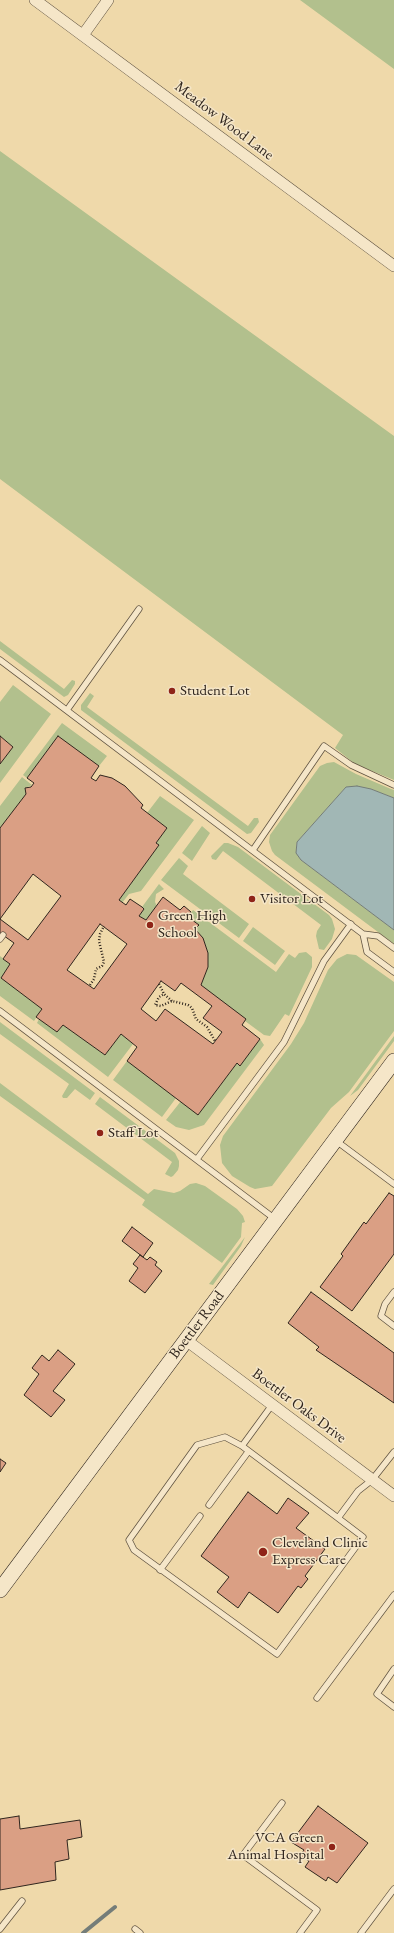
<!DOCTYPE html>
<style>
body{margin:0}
canvas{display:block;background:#efd9aa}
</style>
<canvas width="394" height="1933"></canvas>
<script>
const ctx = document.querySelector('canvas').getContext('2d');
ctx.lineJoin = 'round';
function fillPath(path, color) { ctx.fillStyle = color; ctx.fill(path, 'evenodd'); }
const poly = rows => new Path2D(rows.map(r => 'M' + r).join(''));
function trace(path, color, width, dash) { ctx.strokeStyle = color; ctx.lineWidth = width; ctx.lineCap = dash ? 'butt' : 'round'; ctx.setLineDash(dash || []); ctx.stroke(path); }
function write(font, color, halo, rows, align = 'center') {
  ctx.font = font + ' "EB Garamond",serif'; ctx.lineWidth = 3; ctx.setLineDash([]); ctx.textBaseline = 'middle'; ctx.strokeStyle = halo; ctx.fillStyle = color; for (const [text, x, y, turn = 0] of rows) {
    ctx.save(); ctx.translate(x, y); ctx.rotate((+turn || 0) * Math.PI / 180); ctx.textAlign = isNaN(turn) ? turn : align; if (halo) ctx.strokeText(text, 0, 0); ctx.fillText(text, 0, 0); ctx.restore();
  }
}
fillPath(poly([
 [300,0,394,0,394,69],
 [0,151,394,436,394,780,355,764,335,748,343,735,0,479],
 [0,641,64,689,72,680,75,681,75,684,68,695,64,697,0,649],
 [13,685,51,714,0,783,0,764,13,747,0,736,0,702],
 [90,693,94,696,87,707,248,826,254,818,258,818,259,822,251,833,247,834,81,710,81,705],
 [62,723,107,756,99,766,58,737,27,778,23,775],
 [334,762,356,774,391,789,394,790,394,798,371,789,346,787,297,842,296,849,301,860,394,930,394,944,275,855,272,851,269,842,270,835,320,766,327,763],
 [22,777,32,785,25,788,26,794,0,828,0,806],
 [160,796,194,820,141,891,129,894,122,903,119,900,159,845,156,843,167,828,147,813],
 [202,826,210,833,192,861,182,853],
 [224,843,228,843,238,847,329,915,332,919,335,929,332,939,324,950,319,949,316,936,317,931,321,925,223,851,216,860,212,859,211,856],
 [179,858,188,866,183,874,249,924,239,938,161,880],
 [159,884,164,889,156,894,155,902,157,906,146,920,139,916,144,909,142,907],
 [193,910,276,972,289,954,295,958,299,953,306,952,312,957,312,967,289,1016,285,1014,270,1036,264,1035,245,1021,201,985,208,967,208,953,203,938,195,929,198,924,188,917],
 [253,927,285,951,275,965,243,941],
 [347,954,356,955,394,982,394,1031,349,1092,331,1108,272,1186,255,1189,250,1187,232,1176,222,1163,220,1145,223,1136,291,1044,304,1023,328,970,337,959],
 [0,956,10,964,1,978,42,1009,34,1021,0,996],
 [39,1019,57,1032,63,1025,105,1055,121,1034,133,1044,108,1077,37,1023],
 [0,1022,95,1093,90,1100,75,1089,67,1098,63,1098,62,1096,69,1084,0,1034],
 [394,1036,394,1041,358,1090,350,1096],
 [260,1039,264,1045,204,1125,189,1130,176,1127,166,1120,181,1101,199,1114,237,1063,240,1065],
 [127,1061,176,1098,162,1117,113,1080],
 [0,1083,148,1194,154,1189,174,1193,180,1191,190,1184,196,1183,205,1186,237,1209,243,1216,245,1222,242,1223,241,1237,222,1263,142,1205,145,1200,0,1096],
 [100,1097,175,1153,179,1161,179,1166,178,1170,173,1176,171,1177,165,1174,172,1162,95,1104],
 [245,1237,241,1246,213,1285,209,1284]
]), '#b2c08d');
const water = poly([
 [357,786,371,789,394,798,394,930,301,860,296,853,297,842,346,787,357,786]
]);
fillPath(water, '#a1b7b5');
trace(water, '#747d79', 1);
trace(poly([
 [83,1933,115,1907]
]), '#747d79', 4);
const building = poly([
 [0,736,13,747,0,764,0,736],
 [58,736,99,766,91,778,96,781,100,775,112,778,125,786,143,805,141,808,167,828,156,843,159,845,119,900,126,905,130,899,142,907,144,909,139,916,146,920,163,897,180,910,184,906,191,912,188,917,199,925,195,929,203,938,208,953,208,967,201,985,246,1019,242,1025,260,1039,240,1066,237,1063,198,1115,127,1061,137,1047,121,1034,105,1055,63,1025,57,1032,36,1017,42,1009,1,978,10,964,3,959,14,943,0,933,0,919,28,940,61,896,33,874,0,919,0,828,26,794,25,788,31,787,34,783,27,778,58,736],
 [100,924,127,944,94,989,67,970,100,924],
 [161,981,175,991,181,983,212,1006,203,1018,222,1032,213,1044,165,1009,156,1021,141,1009,161,981],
 [389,1193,394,1196,394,1254,352,1311,320,1287,343,1256,341,1254,364,1222,366,1224,389,1193],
 [132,1227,153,1243,143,1257,122,1241,132,1227],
 [140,1255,147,1260,150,1257,157,1262,155,1265,162,1271,145,1293,129,1281,138,1268,133,1264,140,1255],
 [311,1292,394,1353,394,1403,316,1350,319,1347,288,1323,311,1292],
 [58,1350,75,1364,53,1391,65,1400,51,1417,24,1395,39,1374,32,1368,42,1355,49,1361,58,1350],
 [0,1459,6,1463,0,1472,0,1459],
 [248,1492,277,1514,288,1498,309,1513,296,1528,325,1549,305,1576,308,1579,301,1588,298,1586,278,1613,249,1592,238,1608,217,1592,229,1577,201,1556,248,1492],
 [318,1806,368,1843,337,1883,328,1877,326,1881,305,1867,309,1861,300,1856,304,1850,291,1842,318,1806],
 [19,1816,20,1829,80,1820,82,1837,67,1840,69,1859,55,1862,56,1880,0,1890,0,1819,19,1816]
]);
fillPath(building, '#da9f84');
trace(building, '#30261e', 1);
const lane = poly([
 [0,660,363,934,378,936,394,948],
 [67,710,139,609],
 [253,850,324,746,351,765,394,785],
 [363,934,367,952,394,972],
 [0,939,3,935],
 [0,1011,275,1219],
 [335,1140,394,1184],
 [197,1159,284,1042,324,961,351,924],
 [394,1292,385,1304,381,1316,394,1326],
 [272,1405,242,1446,225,1437,197,1445,129,1540,134,1550,277,1654,363,1537,338,1518,358,1491,372,1480,394,1452],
 [242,1446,338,1518],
 [209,1505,248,1452],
 [160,1570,200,1516],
 [394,1669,377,1694,394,1707],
 [317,1698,394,1595],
 [282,1803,243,1855,317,1910,300,1933],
 [0,1929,22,1901],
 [135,1929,140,1933],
 [361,1933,394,1889]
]);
const street = poly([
 [35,0,394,266],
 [83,35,108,0],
 [186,1340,394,1496]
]);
const secondary = poly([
 [0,1590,394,1061]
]);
trace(lane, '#605341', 7);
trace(street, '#605341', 12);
trace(secondary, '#30261e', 16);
trace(poly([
 [159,984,164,994],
 [90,985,94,979,96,969,102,966,104,962,99,941,100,934,104,926],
 [172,1001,164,994,159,997,155,1005,161,1006,172,1001,188,1005,192,1008,196,1019,207,1027,215,1041]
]), '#30261e', 2.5, [1, 2]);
trace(lane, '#f5e6c8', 5.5);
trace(street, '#f5e6c8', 11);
trace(secondary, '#f5e6c8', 15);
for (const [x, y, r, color] of [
 [172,691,4,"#8f2418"],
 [252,899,4,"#8f2418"],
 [150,925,4,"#8f2418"],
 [100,1133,4,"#8f2418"],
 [263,1552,5,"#8f2418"],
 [332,1847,4,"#8f2418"]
]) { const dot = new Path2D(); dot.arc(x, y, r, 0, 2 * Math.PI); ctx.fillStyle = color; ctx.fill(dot); trace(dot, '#f5e6c8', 1.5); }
write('15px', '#30261e', '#f5e6c8', [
 ["Meadow Wood Lane",224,121,37],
 ["Boettler Road",197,1325,-53],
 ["Boettler Oaks Drive",299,1406,37]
]);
write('15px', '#30261e', '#f5e6c8', [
 ["Student Lot",180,691],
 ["Visitor Lot",260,899],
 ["Green High",158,916],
 ["School",158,933],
 ["Staff Lot",108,1133],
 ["Cleveland Clinic",272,1543],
 ["Express Care",272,1560],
 ["VCA Green",324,1838,"right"],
 ["Animal Hospital",324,1855,"right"]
], 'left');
</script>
